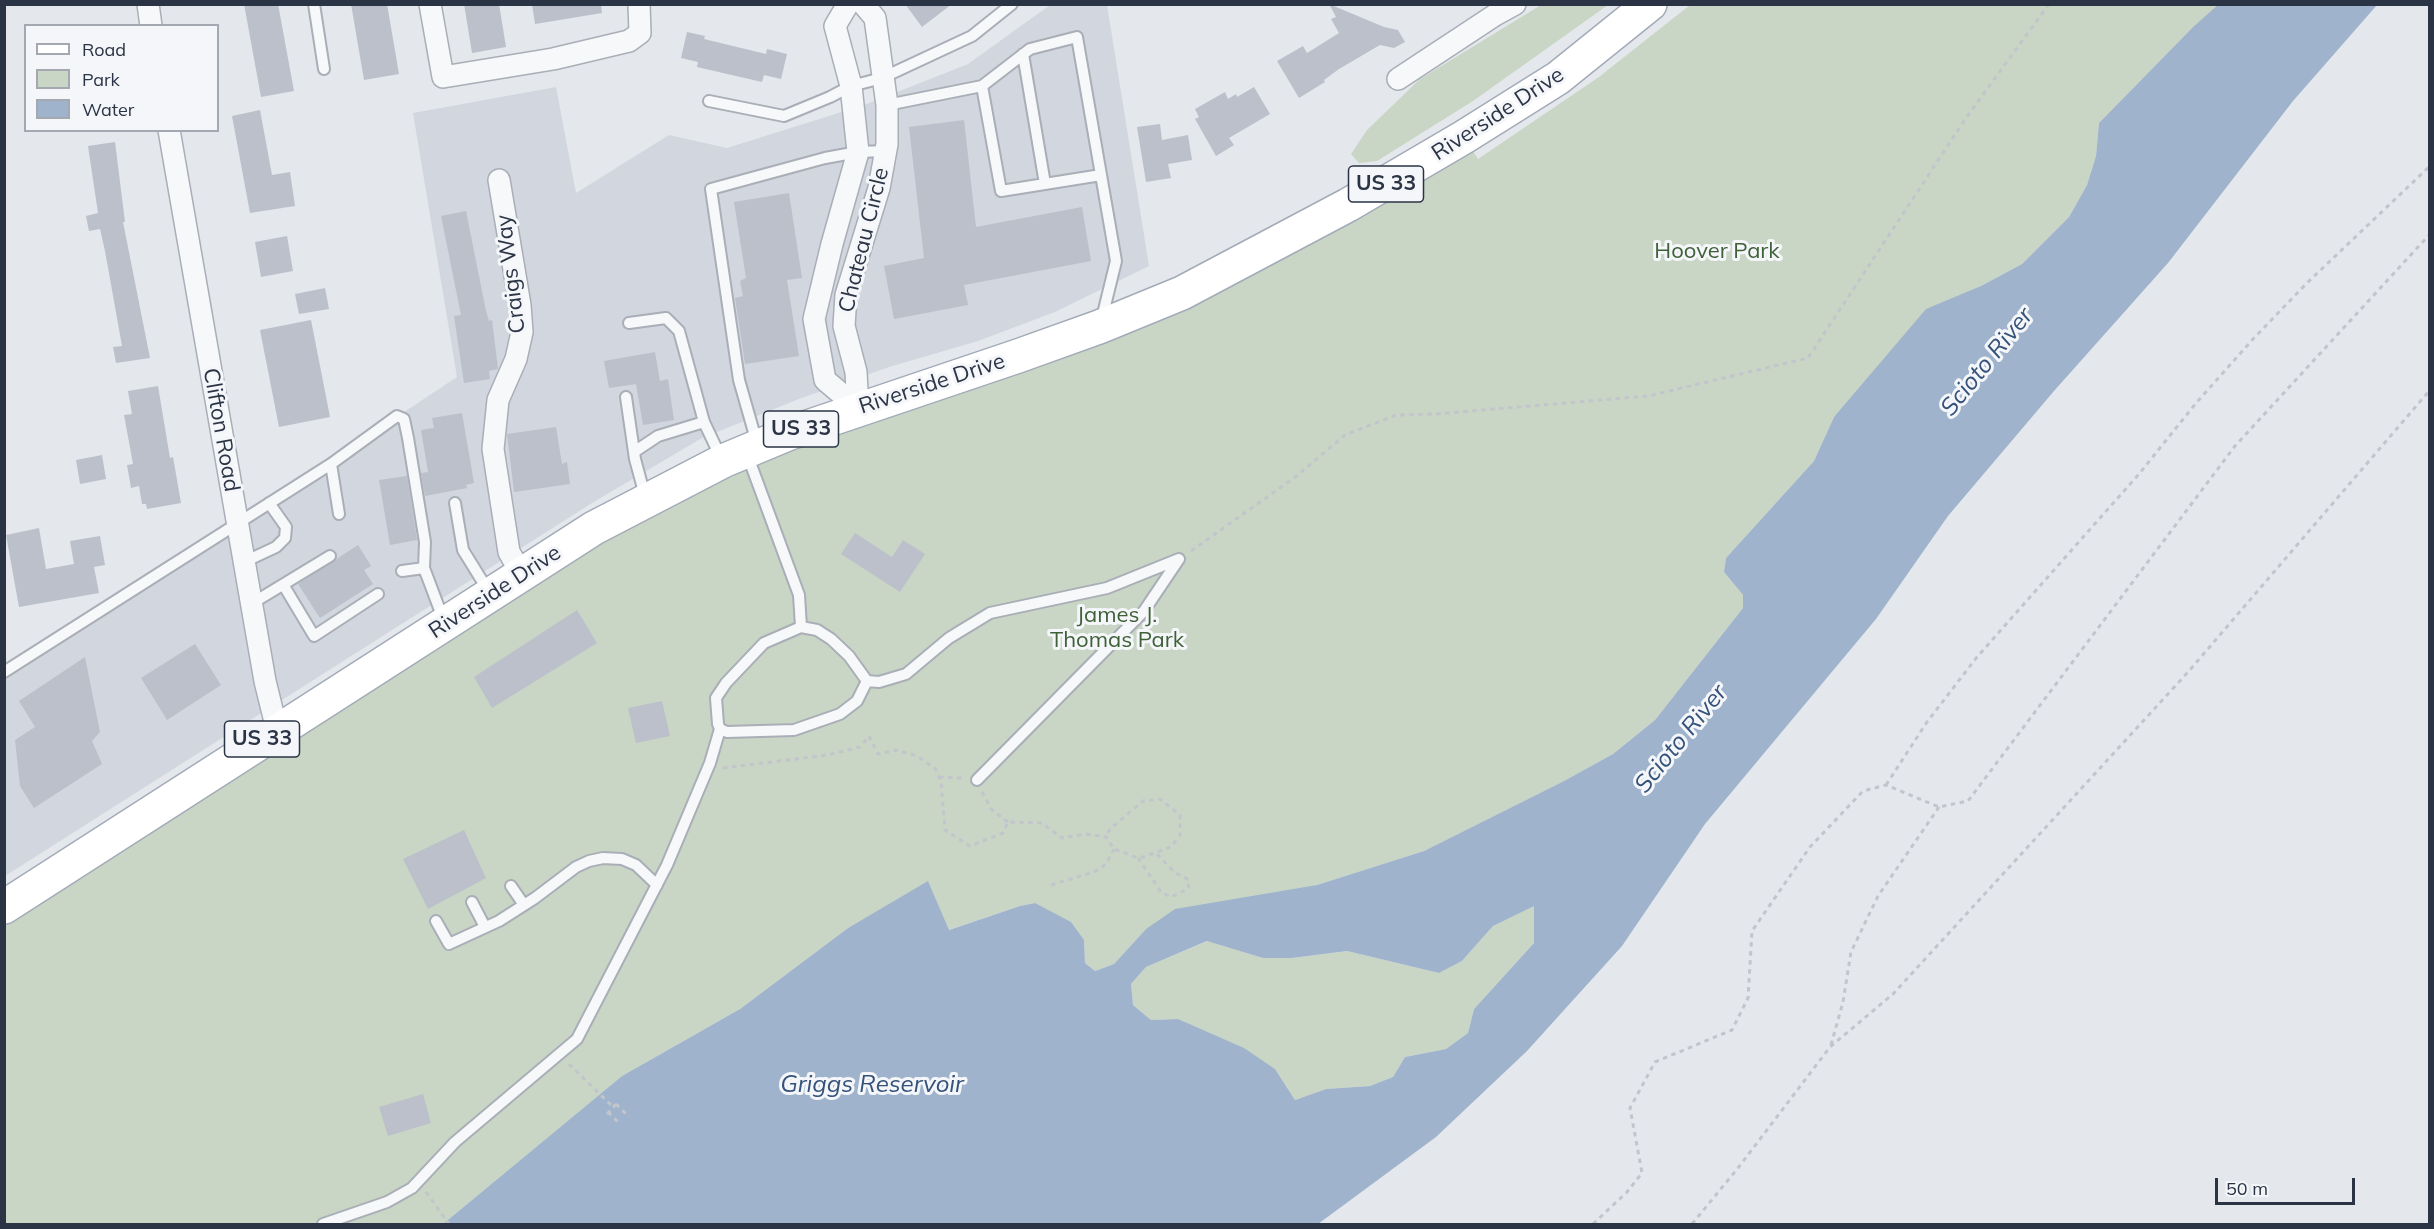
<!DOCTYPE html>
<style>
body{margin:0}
#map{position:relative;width:2434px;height:1229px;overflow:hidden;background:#e4e7ec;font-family:Mulish,sans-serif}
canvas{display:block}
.frame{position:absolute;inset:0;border:6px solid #2b3445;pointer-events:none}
.legend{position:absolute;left:24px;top:24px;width:195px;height:108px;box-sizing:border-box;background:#f4f6f9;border:2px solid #a4a8b1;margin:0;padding:8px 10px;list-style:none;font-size:18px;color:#2b3445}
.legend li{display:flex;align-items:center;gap:12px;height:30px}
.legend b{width:30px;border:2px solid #a4a8b1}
.scale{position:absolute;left:2215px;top:1178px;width:140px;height:27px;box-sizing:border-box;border:3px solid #2b3445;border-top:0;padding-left:8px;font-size:18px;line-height:21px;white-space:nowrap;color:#2b3445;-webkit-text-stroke:4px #f4f6f9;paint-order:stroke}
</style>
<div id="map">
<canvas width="2434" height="1229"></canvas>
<div class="frame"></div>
<ul class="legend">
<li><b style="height:8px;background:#fff"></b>Road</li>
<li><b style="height:16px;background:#c9d6c5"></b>Park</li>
<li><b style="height:16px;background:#9fb4cc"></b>Water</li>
</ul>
<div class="scale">50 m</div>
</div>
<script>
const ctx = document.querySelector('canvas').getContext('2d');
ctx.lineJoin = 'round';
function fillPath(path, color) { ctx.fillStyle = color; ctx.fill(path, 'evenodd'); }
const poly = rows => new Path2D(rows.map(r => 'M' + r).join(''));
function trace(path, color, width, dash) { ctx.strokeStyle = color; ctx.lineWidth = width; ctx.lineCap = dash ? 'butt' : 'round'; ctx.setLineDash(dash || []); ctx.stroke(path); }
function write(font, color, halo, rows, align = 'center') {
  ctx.font = font + ' Mulish,sans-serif'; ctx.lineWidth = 6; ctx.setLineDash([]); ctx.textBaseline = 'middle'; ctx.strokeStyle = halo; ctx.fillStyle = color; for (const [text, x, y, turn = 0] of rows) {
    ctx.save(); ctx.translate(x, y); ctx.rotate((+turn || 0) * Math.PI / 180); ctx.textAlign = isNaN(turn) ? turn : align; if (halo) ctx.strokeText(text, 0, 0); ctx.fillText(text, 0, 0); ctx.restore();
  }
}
fillPath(poly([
 [1050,5,1107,5,1149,266,1055,312,978,341,889,367,799,399,702,438,592,503,5,876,5,672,237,523,457,377,413,113,556,87,576,193,669,135,727,148,867,104,968,64]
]), '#d2d6de');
fillPath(poly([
 [1541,5,1608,5,1473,101,1377,161,1359,163,1351,154,1367,130,1420,79],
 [1690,5,2219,5,2193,27,2099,123,2096,156,2087,185,2069,217,2022,264,1981,286,1834,417,1814,461,1726,558,1724,572,1743,595,1743,608,1655,720,1613,754,1564,781,1424,851,1317,885,1146,929,1114,964,1095,971,1085,963,1084,940,1035,903,1020,906,948,930,928,882,848,928,740,1009,622,1076,443,1224,5,1224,5,907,594,528,1018,356,1464,137,1478,159,1599,77],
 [1534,905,1534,943,1474,1009,1468,1033,1446,1049,1405,1057,1393,1077,1370,1086,1326,1089,1295,1100,1275,1069,1178,1019,1151,1020,1133,1005,1131,984,1146,967,1208,941,1263,958,1292,958,1347,951,1439,973,1462,961,1493,926]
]), '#c9d6c5');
fillPath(poly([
 [2219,4,2377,5,2293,101,2168,263,2054,391,1948,516,1876,619,1705,824,1622,946,1527,1051,1436,1137,1318,1224,443,1224,622,1076,740,1009,848,928,928,881,949,930,1020,906,1035,903,1071,922,1084,940,1085,963,1095,971,1114,964,1146,929,1175,909,1317,885,1424,851,1564,781,1613,754,1655,720,1743,608,1743,595,1724,572,1726,558,1814,461,1834,417,1926,309,1981,286,2022,264,2069,217,2087,185,2096,156,2099,123,2193,27],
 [1534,906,1534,943,1474,1009,1468,1033,1446,1049,1405,1057,1393,1077,1370,1086,1326,1089,1295,1100,1275,1069,1244,1048,1178,1019,1151,1020,1133,1005,1131,984,1146,967,1207,941,1263,958,1292,958,1347,951,1439,973,1462,961,1493,926]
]), '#9fb4cc');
fillPath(poly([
 [244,4,278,4,294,91,261,97],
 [351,4,387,4,399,74,364,80],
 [464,4,499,4,506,47,472,53],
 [532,4,601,4,602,13,535,24],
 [905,4,952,4,922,27],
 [1329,4,1384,27,1398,30,1405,42,1394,48,1380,45,1339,69,1324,80,1325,82,1299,98,1277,61,1303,46,1307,53,1339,33,1331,19,1336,17],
 [687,32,705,36,704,39,766,54,767,49,787,54,781,79,764,75,762,82,697,67,698,62,681,58],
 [1254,87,1270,114,1229,138,1234,145,1216,156,1195,119,1199,117,1195,109,1225,92,1228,99,1236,94,1237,97],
 [260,110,272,175,290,172,295,206,250,213,232,116],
 [964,120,976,227,1082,207,1091,261,964,285,968,305,894,319,884,266,924,258,909,127],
 [1160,124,1162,140,1188,135,1192,160,1168,164,1171,178,1146,182,1137,127],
 [115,142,125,222,123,222,150,358,116,363,113,347,122,346,105,251,100,229,89,231,86,216,98,213,88,146],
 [789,193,802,278,787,280,799,356,745,364,735,298,743,296,740,281,746,278,734,202],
 [466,211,486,311,489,321,492,320,498,369,489,371,490,379,464,383,454,316,461,315,441,216],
 [287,236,293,271,261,277,255,242],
 [325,288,329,309,299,314,295,294],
 [311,320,330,417,279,427,260,330],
 [655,352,660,381,668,379,674,420,643,425,636,384,609,388,604,361],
 [158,386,170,458,173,457,181,503,147,509,146,504,142,504,139,486,131,488,127,465,133,464,124,415,132,414,128,391],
 [462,413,474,483,466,485,467,488,425,496,421,473,428,472,421,430,434,428,432,418],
 [556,427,562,464,567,462,570,484,514,492,507,434],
 [102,455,106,479,80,484,76,460],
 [407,476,417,540,390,545,379,480],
 [39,528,46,569,74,564,70,541,100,536,105,565,94,567,99,593,19,607,6,535],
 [855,533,892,557,903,540,925,554,900,592,841,554],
 [358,545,371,566,364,570,373,584,320,618,298,584],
 [577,610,597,643,492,708,474,677],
 [195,644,221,685,167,720,141,678],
 [85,657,100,732,92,741,102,764,34,808,20,786,15,740,35,727,19,701],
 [662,701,670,736,636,743,628,708],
 [464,830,486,878,428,909,403,859],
 [423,1094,431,1123,388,1136,379,1107]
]), '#bbc0ca');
const lane = poly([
 [314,4,324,69],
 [1023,54,1045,184],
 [982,86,1001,191,1101,175],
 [709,101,784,116,830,97,851,86,882,78,972,36,1012,4],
 [887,105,982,86,1030,49,1077,37,1116,261,1102,318],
 [629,323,666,318,679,331,704,422,721,458],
 [626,397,635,459,645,496],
 [757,443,739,380,711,189,825,158,858,152,886,151],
 [634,452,658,436,704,422],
 [747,454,799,595,801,627],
 [331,464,339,514],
 [455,503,463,550,489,592],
 [244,562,276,547,285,538,286,527,269,503],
 [402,571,424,568],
 [284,586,314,636,378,594],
 [251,604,330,556],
 [4,672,331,464,397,416,404,419,408,438,425,542,424,568,444,621],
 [867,681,857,701,840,714,794,730,727,732,720,729,718,724,716,698,726,683,764,643,801,627,817,630,831,639,849,656,867,681,879,682,906,674,949,638,990,613,1107,588,1179,559,1144,611,977,780],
 [511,886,524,905],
 [472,902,485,927],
 [436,921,449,944,499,921,535,898,576,867,589,861,603,858,622,859,636,865,657,885],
 [323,1224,387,1202,412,1188,455,1142,577,1039,667,865,710,763,720,729]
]);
const street = poly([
 [148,4,151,26],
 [430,4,443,77,553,59,629,41,640,33,639,4],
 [848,4,835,26,851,86,858,152,832,244,814,319,825,380,858,408],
 [1398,79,1495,15,1515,4],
 [169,130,265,681,277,730],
 [499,180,520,305,522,332,516,359,498,400,493,449,509,552,522,575],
 [858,408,856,372,844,326,846,295,879,188,887,144,887,105,875,18,863,4]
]);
const primary = poly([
 [4,907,594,528,723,461,790,433,1018,356,1099,327,1182,293,1348,205,1464,137,1558,78,1650,4]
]);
trace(lane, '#a9aeb7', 14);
trace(street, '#a9aeb7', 24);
trace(primary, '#a3abb8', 36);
trace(poly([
 [1191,551,1294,478,1345,435,1396,415,1435,414,1648,396,1808,358,1966,118,2049,4],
 [723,768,828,755,860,747,869,736,878,754,896,750,917,756,935,768,941,782,945,830,970,846,1003,833,1008,822,1042,823,1062,838,1086,834,1106,837,1114,849,1138,858,1143,857,1171,847,1180,835,1180,815,1160,799,1143,801,1110,829,1106,837],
 [939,777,963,778],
 [1886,785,1927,722,1977,657,2139,474,2197,402,2254,338,2307,283,2430,166],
 [982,792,992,810,1008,822],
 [1138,858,1161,892,1171,897,1188,889,1189,880,1174,872,1156,853],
 [1051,885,1094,872,1106,864,1114,849],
 [1831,1045,1843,1002,1851,952,1878,896,1939,807],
 [569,1064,613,1107],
 [616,1104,629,1117],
 [608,1112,620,1124],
 [607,1114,618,1102],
 [426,1192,449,1224],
 [1593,1224,1627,1192,1642,1173,1630,1108,1655,1062,1732,1030,1748,998,1752,931,1810,847,1863,791,1886,785,1939,807,1968,801,2235,446,2430,234],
 [1692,1224,1738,1168,1830,1047,1893,994,2189,671,2430,390]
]), '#c2c5cb', 3, [4.5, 4.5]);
trace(lane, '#f7f8fa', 10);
trace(street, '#f7f8fa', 21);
trace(primary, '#fff', 33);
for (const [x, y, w] of [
 [1386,184,75],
 [801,429,75],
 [262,739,75]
]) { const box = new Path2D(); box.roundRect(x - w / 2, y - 18, w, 36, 4.5); ctx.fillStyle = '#f4f6f9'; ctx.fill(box); trace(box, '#2b3445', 1.5); }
write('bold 21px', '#2b3445', null, [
 ["US 33",1386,184],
 ["US 33",801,429],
 ["US 33",262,739]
]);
write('22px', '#2b3445', '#f4f6f9', [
 ["Riverside Drive",1498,114,-33],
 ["Chateau Circle",864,240,-76],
 ["Craigs Way",511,274,-97],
 ["Riverside Drive",932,384,-18],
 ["Clifton Road",221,430,80],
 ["Riverside Drive",495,592,-33]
]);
write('22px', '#3f6138', '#f4f6f9', [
 ["Hoover Park",1717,251],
 ["James J.",1117,615],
 ["Thomas Park",1117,640]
]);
write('italic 24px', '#34527a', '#f4f6f9', [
 ["Scioto River",1987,362,-51],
 ["Scioto River",1681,739,-51],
 ["Griggs Reservoir",872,1085]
]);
</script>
